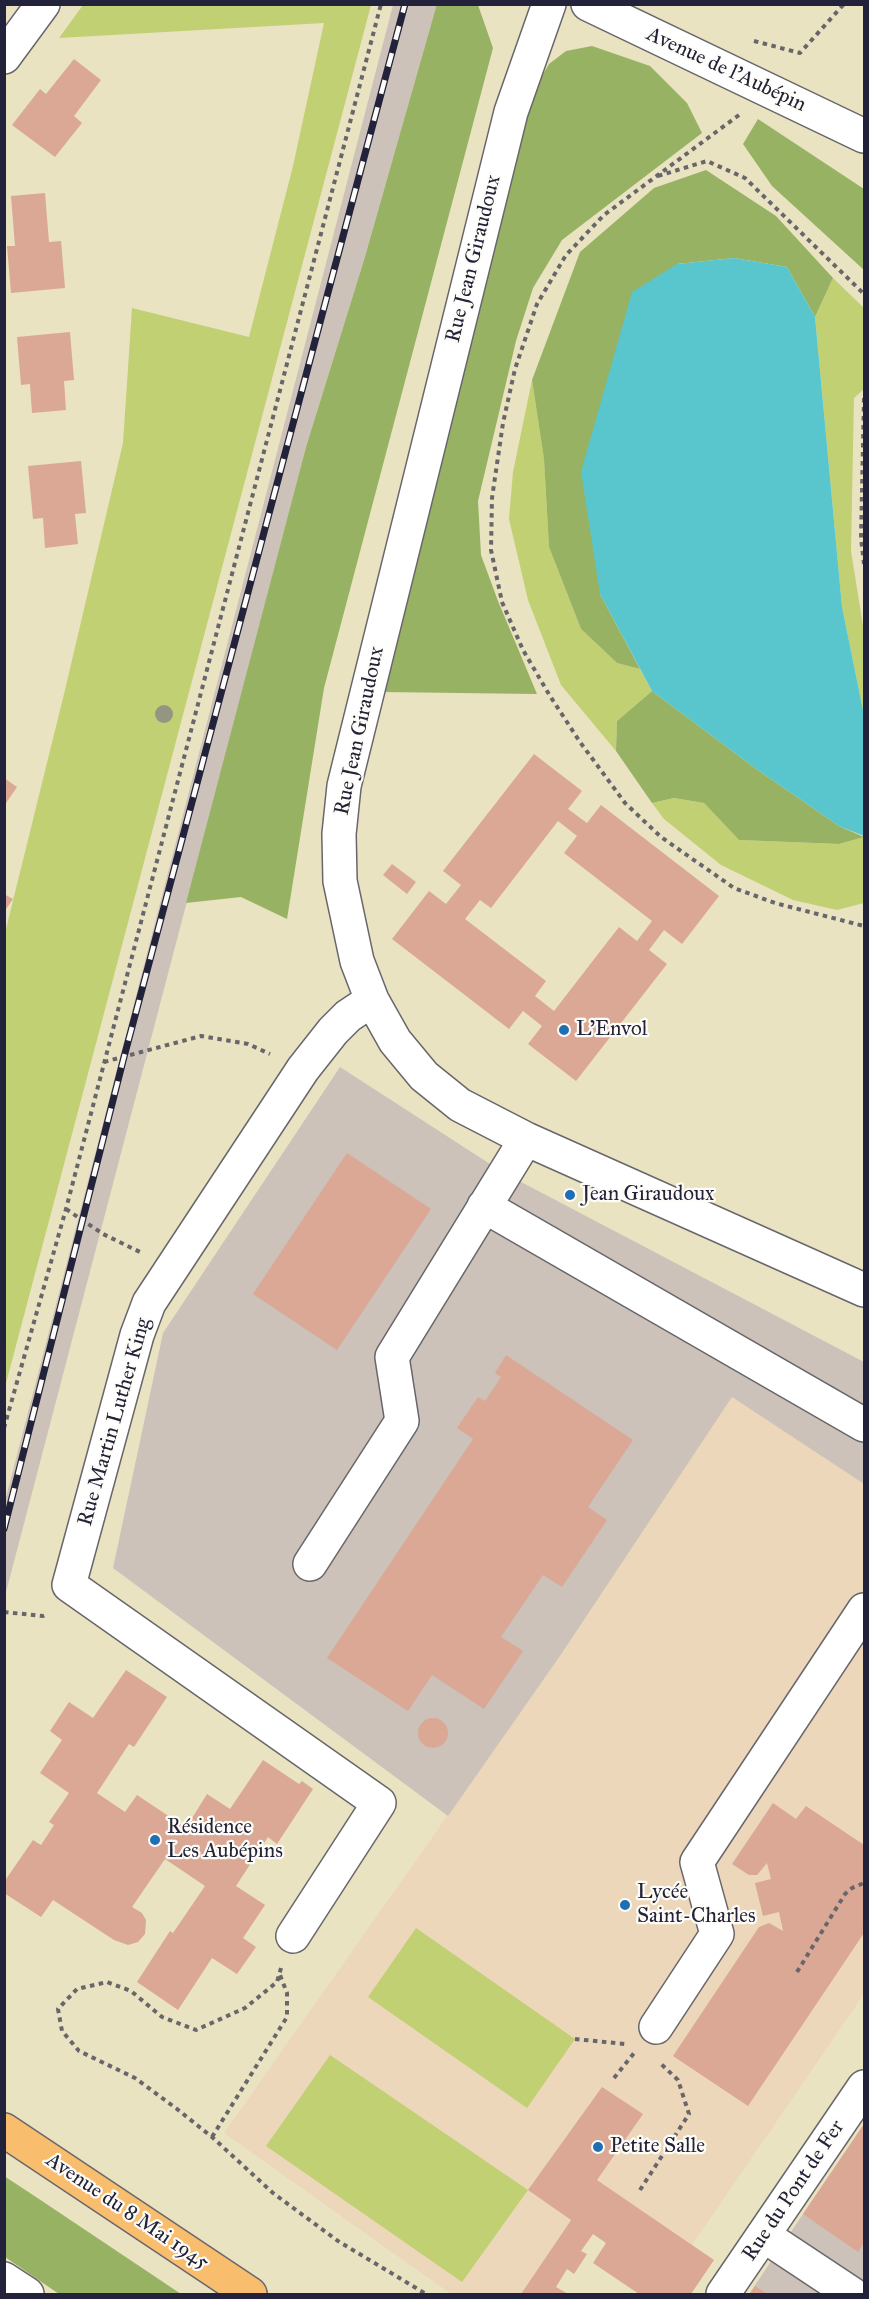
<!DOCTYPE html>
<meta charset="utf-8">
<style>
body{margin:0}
#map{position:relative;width:869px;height:2299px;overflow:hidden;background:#e9e3c2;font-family:"IM FELL Great Primer",serif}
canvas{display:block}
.frame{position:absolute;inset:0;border:6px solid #22223b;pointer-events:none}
</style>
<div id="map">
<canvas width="869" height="2299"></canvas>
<div class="frame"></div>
</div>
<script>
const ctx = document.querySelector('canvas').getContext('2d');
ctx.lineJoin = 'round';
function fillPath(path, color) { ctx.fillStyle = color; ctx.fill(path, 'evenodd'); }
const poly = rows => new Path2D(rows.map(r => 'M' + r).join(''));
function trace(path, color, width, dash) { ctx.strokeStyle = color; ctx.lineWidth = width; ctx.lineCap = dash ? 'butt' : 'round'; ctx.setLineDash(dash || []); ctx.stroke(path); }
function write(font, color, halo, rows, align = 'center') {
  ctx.font = font + ' "IM FELL Great Primer",serif'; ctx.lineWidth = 4.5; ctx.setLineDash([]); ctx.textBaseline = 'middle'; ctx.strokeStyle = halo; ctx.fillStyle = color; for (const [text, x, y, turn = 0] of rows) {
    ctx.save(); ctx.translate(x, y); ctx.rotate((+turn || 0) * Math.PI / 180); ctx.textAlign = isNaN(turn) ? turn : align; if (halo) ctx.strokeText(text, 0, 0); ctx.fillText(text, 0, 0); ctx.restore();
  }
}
fillPath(poly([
 [732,1396,864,1484,864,1994,692,2245,597,2180,521,2294,451,2294,224,2133,560,1656]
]), '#edd7bb');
fillPath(poly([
 [393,5,437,5,364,260,306,447,5,1596,5,1501],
 [340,1067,504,1173,864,1362,864,1484,732,1397,560,1656,448,1816,113,1568,163,1333],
 [864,2124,864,2294,749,2294,803,2214]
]), '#ccc2b9');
fillPath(poly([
 [83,5,371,5,5,1387,5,933,65,690,123,443,132,308,249,337,293,166,324,23,59,38],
 [833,278,864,308,864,389,854,398,851,551,864,632,864,715,842,607,815,317],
 [532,380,544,458,549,547,581,629,617,663,640,669,652,691,617,721,616,751,561,685,528,600,509,519,513,472],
 [674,798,704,803,739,840,839,844,864,837,864,903,837,910,793,900,721,865,664,819,652,803],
 [416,1928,575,2039,527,2108,368,1997],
 [330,2055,528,2190,462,2282,266,2146]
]), '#c1d072');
fillPath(poly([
 [437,4,478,5,493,48,324,688,287,919,241,897,186,903,306,447,364,260],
 [592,46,650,66,687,103,702,133,562,240,533,288,516,341,478,501,481,555,498,601,537,694,381,692,535,88,549,64,566,51],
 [758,119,864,189,864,270,772,186,743,144],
 [706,170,776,216,833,278,815,317,787,267,734,258,677,264,600,594,640,669,617,663,581,629,549,547,544,459,532,380,580,252,654,188],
 [652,691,755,768,839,826,864,837,839,844,739,840,704,803,674,798,652,803,616,751,617,721],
 [4,2176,33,2195,181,2294,59,2294,5,2257]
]), '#98b264');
fillPath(poly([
 [734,258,787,267,815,317,842,607,864,715,864,836,839,826,755,768,652,691,600,594,581,472,632,292,677,264]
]), '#58c6cc');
fillPath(poly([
 [74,59,101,80,74,116,82,123,55,157,12,125,40,89,46,94],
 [45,193,49,242,61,241,65,288,11,293,7,246,15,246,11,196],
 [70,332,74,380,64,381,66,410,32,413,30,384,21,385,17,337],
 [81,461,86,513,75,514,78,544,45,548,43,518,33,519,28,466],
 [534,754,582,791,568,809,587,823,601,805,719,896,682,944,664,930,649,950,667,964,576,1081,528,1044,542,1026,523,1011,509,1029,392,939,429,891,446,904,461,885,443,871],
 [558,821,577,836,564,853,652,921,637,941,619,927,554,1011,535,996,546,981,465,919,480,900,491,908],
 [4,778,17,787,4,806],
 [392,864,416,882,407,894,383,875],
 [4,894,13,899,4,912],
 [347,1153,431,1209,337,1350,253,1294],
 [506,1355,633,1440,588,1507,607,1520,562,1587,543,1575,501,1637,523,1651,484,1709,432,1675,408,1711,327,1658,473,1439,457,1428,478,1397,485,1401,501,1377,495,1373],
 [126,1670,167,1697,134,1747,129,1744,97,1793,125,1812,137,1795,197,1835,200,1830,189,1823,207,1794,230,1809,263,1760,299,1784,302,1781,313,1789,277,1844,268,1837,236,1886,265,1905,243,1938,256,1947,237,1974,212,1958,178,2010,137,1982,170,1931,173,1933,205,1886,165,1859,132,1907,142,1913,146,1920,145,1934,138,1942,128,1945,114,1940,53,1900,41,1917,4,1893,4,1882,33,1840,41,1845,54,1825,49,1822,69,1793,40,1773,62,1740,50,1731,69,1702,93,1718],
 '418 1733a15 15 0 1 1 30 0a15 15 0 1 1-30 0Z',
 [773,1803,796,1819,806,1806,864,1845,864,1933,748,2106,673,2056,759,1927,769,1923,783,1931,779,1912,763,1916,755,1883,771,1879,767,1863,757,1875,749,1875,732,1864],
 [602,2087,643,2114,597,2180,714,2260,691,2294,639,2294,593,2263,606,2243,593,2234,581,2251,587,2254,574,2274,567,2269,556,2287,568,2294,521,2294,571,2220,528,2190],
 [864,2124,864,2243,858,2252,803,2214],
 [755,2286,767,2294,750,2294]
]), '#daa894');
const minor = poly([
 [549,4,511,112,344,786,339,834,340,881,357,961,372,1000,395,1041,424,1076,460,1105,526,1139,864,1290],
 [588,4,864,136],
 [4,57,43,4],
 [484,1206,864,1425],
 [310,1564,402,1421,392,1357,526,1139],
 [293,1936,379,1803,69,1585,137,1335,149,1303,303,1069,333,1031,348,1016,372,1000],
 [656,2027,717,1934,697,1862,864,1610],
 [763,2235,852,2294],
 [4,2279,27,2294],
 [723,2294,864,2087]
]);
const major = poly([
 [4,2130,250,2294]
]);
trace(minor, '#68666a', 36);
trace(major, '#68666a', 36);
trace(poly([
 [754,41,800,53,844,4],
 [739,115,604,215,566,255,537,304,515,369,503,423,492,498,491,550,502,602,523,650,550,696,580,742,625,803,661,837,734,888,775,903,864,926],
 [658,176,707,161,745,178,864,294],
 [864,398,861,538,864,564],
 [104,1062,201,1036,248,1044,270,1054],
 [66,1209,103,1234,140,1252],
 [4,1428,66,1209,381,4],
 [4,1612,43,1616,48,1614],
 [281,1968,277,1982,245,2008,196,2030,162,2017,131,1991,107,1982,77,1989,58,2009,62,2031,79,2051,135,2078,177,2109,212,2137,273,2193,338,2241,426,2294],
 [797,1972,845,1894,852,1888,864,1883],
 [575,2039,625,2044],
 [614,2078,634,2053],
 [212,2137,287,2017,287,1993,280,1975],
 [640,2190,689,2114,678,2080,659,2062]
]), '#68666a', 4, [4.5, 4.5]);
trace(minor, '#fff', 33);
trace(major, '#f9be6d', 33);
const rail = poly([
 [4,1529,124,1057,405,4]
]);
trace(rail, '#22223b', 7);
trace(rail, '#fdfcf7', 4.5, [14]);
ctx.fillStyle = '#969581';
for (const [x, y] of [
 [164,714]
]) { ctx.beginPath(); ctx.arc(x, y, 9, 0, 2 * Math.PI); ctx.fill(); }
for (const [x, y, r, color] of [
 [564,1030,6,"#1f6fb2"],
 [570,1195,6,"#1f6fb2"],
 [155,1840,6,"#1f6fb2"],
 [625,1905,6,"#1f6fb2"],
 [598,2147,6,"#1f6fb2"]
]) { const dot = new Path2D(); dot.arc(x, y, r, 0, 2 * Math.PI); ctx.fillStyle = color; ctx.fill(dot); trace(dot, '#fdfcf7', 2); }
write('21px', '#22223b', '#fdfcf7', [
 ["Avenue de l'Aubépin",726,70,25],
 ["Rue Jean Giraudoux",474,259,-76],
 ["Rue Jean Giraudoux",360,731,-78],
 ["Rue Martin Luther King",115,1422,-74],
 ["Rue du Pont de Fer",794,2191,-56],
 ["Avenue du 8 Mai 1945",127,2212,34]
]);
write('21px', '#22223b', '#fdfcf7', [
 ["L'Envol",576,1030],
 ["Jean Giraudoux",582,1195],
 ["Résidence",167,1828],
 ["Les Aubépins",167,1852],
 ["Lycée",637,1893],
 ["Saint-Charles",637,1917],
 ["Petite Salle",610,2147]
], 'left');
</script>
